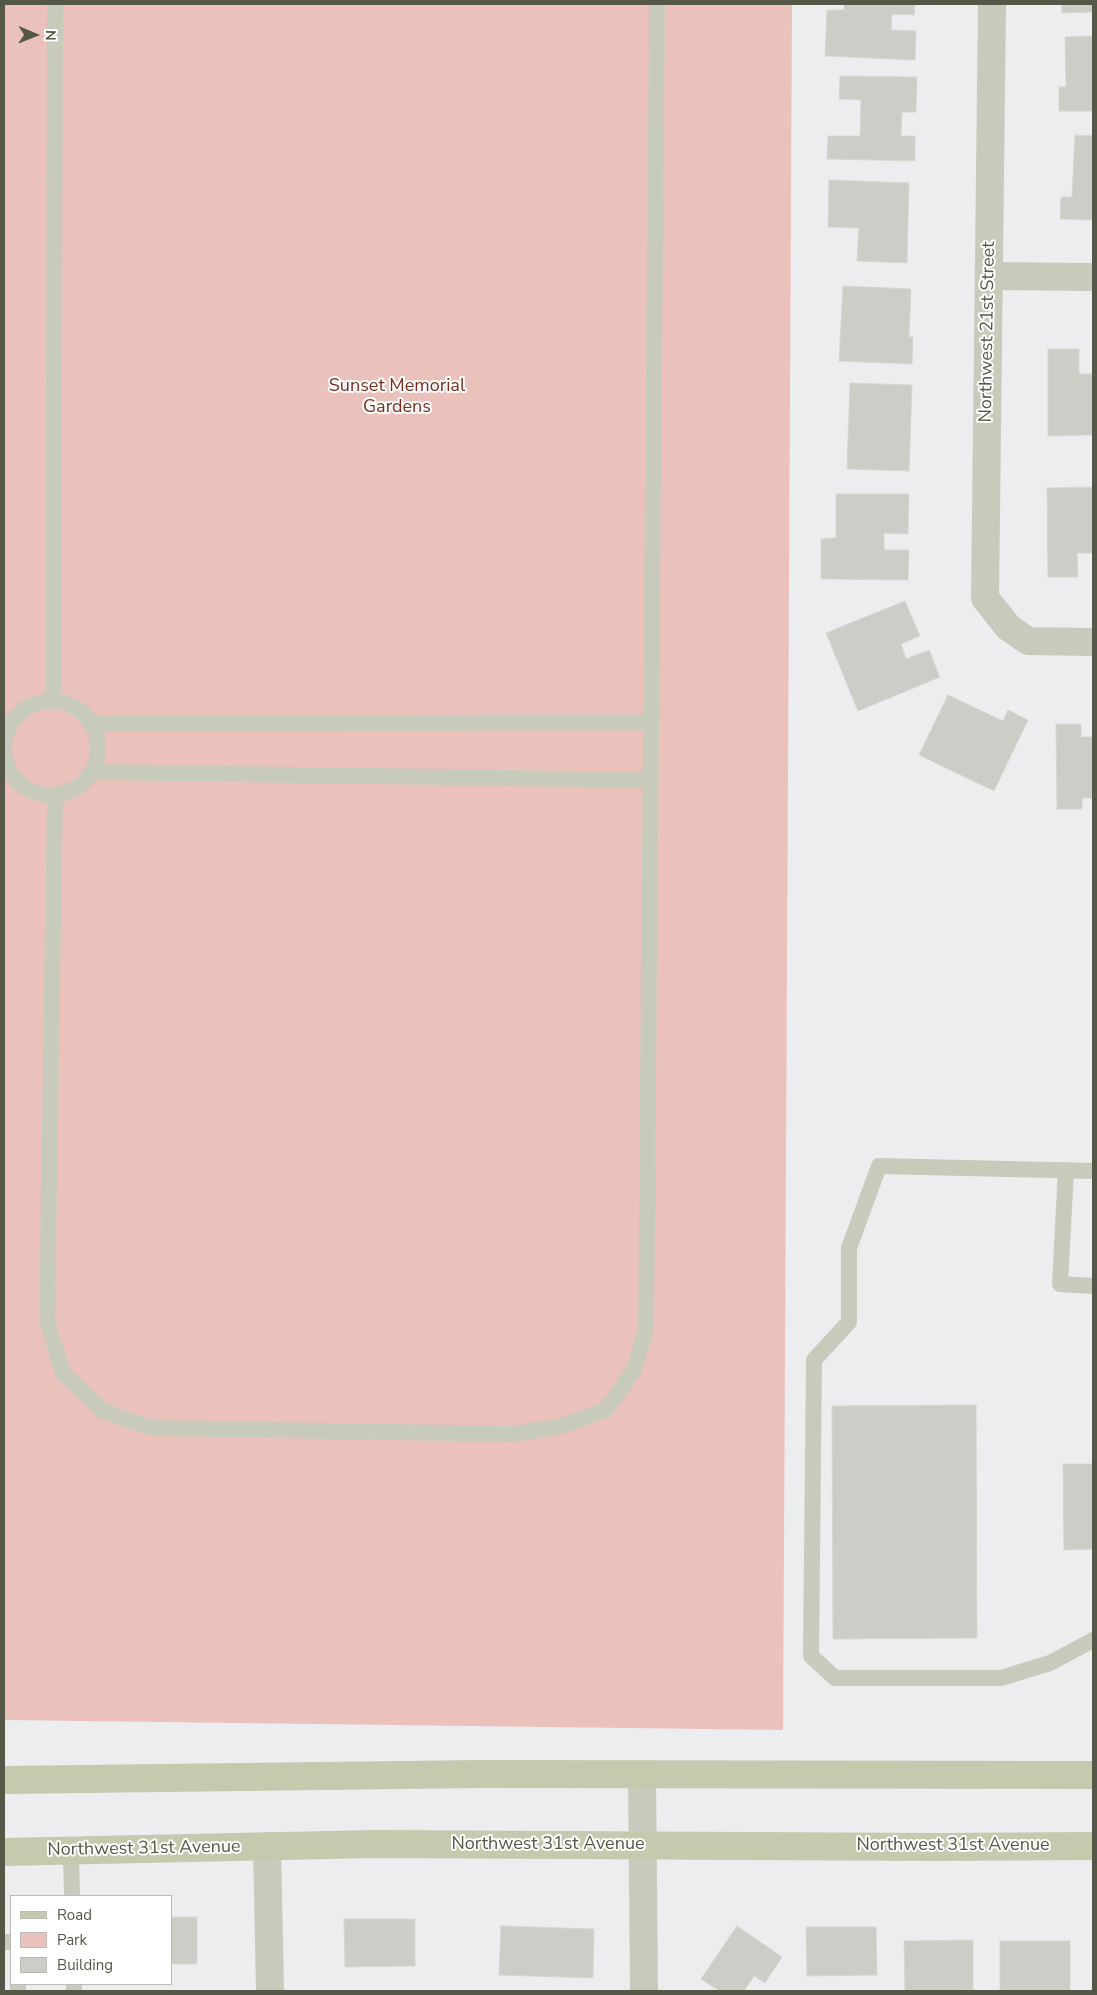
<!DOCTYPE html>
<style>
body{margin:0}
#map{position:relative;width:1097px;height:1995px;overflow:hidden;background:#ecedef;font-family:"Nunito Sans",sans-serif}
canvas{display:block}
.frame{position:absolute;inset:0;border:5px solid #555846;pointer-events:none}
.legend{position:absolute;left:10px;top:1895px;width:162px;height:90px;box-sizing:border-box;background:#fff;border:1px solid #bbbcb5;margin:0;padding:6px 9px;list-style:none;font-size:15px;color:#555846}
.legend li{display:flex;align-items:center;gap:10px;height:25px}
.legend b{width:25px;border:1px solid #bbbcb5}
.north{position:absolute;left:10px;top:10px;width:50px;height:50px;-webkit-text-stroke:4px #fff;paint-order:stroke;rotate:91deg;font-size:14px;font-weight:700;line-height:20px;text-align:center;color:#555846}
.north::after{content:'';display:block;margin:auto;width:18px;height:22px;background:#555846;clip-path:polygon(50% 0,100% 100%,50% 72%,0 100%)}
</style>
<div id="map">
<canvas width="1097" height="1995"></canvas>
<div class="frame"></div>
<ul class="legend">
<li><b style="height:6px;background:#c4caad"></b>Road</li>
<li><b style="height:14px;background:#ebc1bc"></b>Park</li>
<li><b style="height:14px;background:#cbcec6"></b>Building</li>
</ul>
<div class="north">N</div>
</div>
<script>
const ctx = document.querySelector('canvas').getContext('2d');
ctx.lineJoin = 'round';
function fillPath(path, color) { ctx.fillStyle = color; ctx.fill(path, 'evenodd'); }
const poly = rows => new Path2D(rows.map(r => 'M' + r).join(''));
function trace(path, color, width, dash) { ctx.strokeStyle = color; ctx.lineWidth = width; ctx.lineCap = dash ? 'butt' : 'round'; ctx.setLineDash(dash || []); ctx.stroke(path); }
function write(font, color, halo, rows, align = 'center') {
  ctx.font = font + ' "Nunito Sans",sans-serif'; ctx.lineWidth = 4; ctx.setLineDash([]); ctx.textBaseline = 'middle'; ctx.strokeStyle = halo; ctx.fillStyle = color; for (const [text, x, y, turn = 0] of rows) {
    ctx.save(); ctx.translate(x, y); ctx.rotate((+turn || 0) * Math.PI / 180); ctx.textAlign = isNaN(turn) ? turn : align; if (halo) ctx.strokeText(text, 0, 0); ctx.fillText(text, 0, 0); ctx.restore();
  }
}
fillPath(poly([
 [4,4,792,4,783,1730,4,1720]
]), '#ebc1bc');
const building = poly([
 [844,4,915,4,914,15,892,14,891,30,916,31,915,60,825,56,827,10,844,10,844,4],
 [1062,4,1093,4,1093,12,1062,13,1062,4],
 [1093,36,1093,111,1059,111,1059,87,1066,87,1065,37,1093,36],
 [840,76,917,77,916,112,902,112,901,136,915,136,915,161,827,159,828,136,860,136,861,100,839,99,840,76],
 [1075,135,1093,136,1093,220,1060,219,1061,197,1072,197,1075,135],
 [829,180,909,183,907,263,857,261,859,228,828,227,829,180],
 [843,286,911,289,909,337,913,337,912,364,839,361,843,286],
 [1048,349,1079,349,1079,374,1093,374,1093,435,1048,436,1048,349],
 [850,383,912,385,909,471,847,469,850,383],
 [1093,487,1093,561,1093,553,1077,553,1078,577,1048,577,1047,488,1093,487],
 [836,494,909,494,908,534,884,533,884,550,909,550,908,580,821,579,821,539,836,538,836,494],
 [905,601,920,636,901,644,906,659,929,650,940,677,858,711,826,633,905,601],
 [948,695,1003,721,1008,710,1028,720,994,791,919,755,948,695],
 [1056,724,1081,724,1081,737,1093,737,1093,798,1082,798,1082,809,1057,809,1056,724],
 [976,1405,977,1638,833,1639,832,1406,976,1405],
 [1063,1464,1093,1464,1093,1549,1064,1550,1063,1464],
 [171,1917,197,1917,197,1964,171,1964,171,1917],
 [344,1919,415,1919,415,1966,345,1967,344,1919],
 [501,1926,594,1929,593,1978,499,1975,501,1926],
 [737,1926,782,1957,765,1983,754,1976,744,1991,720,1991,701,1979,737,1926],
 [806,1927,876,1927,877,1975,807,1976,806,1927],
 [973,1940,973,1990,905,1991,904,1941,973,1940],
 [1000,1941,1070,1941,1070,1991,1000,1991,1000,1941]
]);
fillPath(building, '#cbcec6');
trace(building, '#d5d8d1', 1);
trace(poly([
 [53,700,55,4],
 '4 748a47 47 0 1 1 94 0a47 47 0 1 1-94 0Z',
 [91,724,651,722],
 [91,772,650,780],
 [55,795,47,1321,63,1373,103,1411,152,1428,512,1434,558,1427,606,1410,634,1370,646,1329,657,4],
 [1066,1170,1060,1284,1093,1286],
 [1093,1171,879,1166,849,1248,849,1322,814,1360,811,1656,835,1678,1001,1678,1050,1663,1093,1640],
 [71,1852,72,1896],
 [4,1942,11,1942],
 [18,1984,18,1991],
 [74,1984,74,1991]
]), '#c8cbbb', 16);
trace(poly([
 [992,4,985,598,1008,627,1028,641,1093,642],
 [989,276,1093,277],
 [642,1775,644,1991],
 [267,1846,270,1991]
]), '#c8cbbb', 28);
trace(poly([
 [4,1780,482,1774,1093,1775],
 [4,1852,375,1844,936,1847,1093,1846]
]), '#c4caad', 28);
write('18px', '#555846', '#fff', [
 ["Northwest 21st Street",988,332,-89],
 ["Northwest 31st Avenue",548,1845],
 ["Northwest 31st Avenue",953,1846],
 ["Northwest 31st Avenue",144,1849,-1]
]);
write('18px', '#752f1c', '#fff', [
 ["Sunset Memorial",397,387],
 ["Gardens",397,408]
]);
</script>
